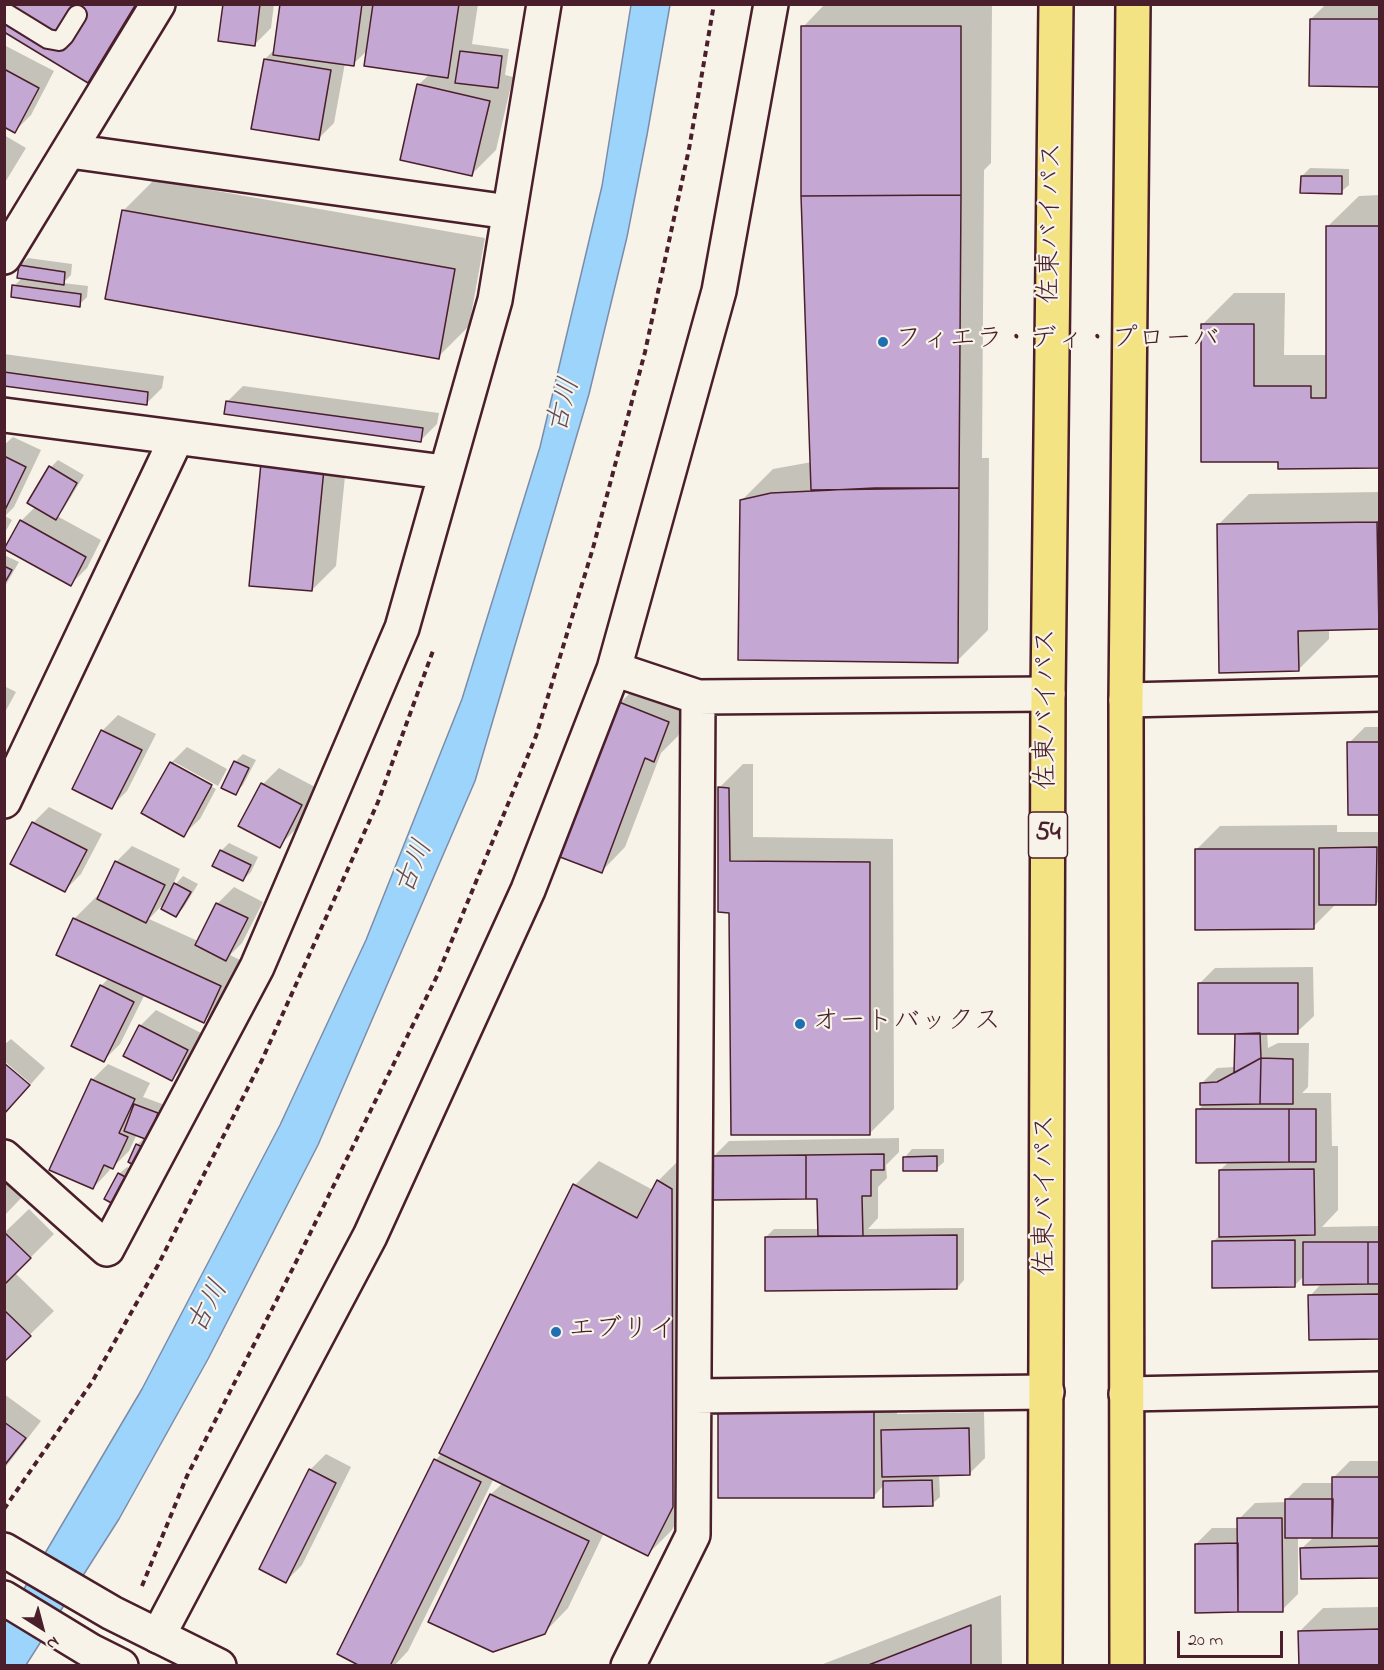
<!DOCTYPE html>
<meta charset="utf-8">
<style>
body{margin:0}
#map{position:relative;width:1384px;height:1670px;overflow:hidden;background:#f7f3e8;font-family:"Indie Flower",sans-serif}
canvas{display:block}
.frame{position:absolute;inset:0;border:6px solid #4a1f2b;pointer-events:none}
.north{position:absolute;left:12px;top:1598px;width:60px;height:60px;-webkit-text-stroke:4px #f7f3e8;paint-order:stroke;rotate:144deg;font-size:16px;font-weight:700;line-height:24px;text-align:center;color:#4a1f2b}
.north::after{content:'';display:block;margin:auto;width:21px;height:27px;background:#4a1f2b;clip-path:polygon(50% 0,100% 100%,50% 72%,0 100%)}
.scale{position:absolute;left:1177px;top:1631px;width:106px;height:27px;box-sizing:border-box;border:3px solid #4a1f2b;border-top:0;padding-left:8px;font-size:18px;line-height:21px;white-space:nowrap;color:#4a1f2b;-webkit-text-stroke:4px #f7f3e8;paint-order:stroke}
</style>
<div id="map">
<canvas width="1384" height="1670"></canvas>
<div class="frame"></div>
<div class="north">N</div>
<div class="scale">20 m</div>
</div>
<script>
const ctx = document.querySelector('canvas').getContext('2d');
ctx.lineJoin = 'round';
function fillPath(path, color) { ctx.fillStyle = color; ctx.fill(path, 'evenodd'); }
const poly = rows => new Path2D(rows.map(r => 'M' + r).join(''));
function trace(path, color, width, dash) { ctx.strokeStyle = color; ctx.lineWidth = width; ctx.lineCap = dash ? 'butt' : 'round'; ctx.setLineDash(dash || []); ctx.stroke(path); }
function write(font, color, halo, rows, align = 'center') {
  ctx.font = font + ' "Indie Flower","Klee One",sans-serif'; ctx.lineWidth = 4.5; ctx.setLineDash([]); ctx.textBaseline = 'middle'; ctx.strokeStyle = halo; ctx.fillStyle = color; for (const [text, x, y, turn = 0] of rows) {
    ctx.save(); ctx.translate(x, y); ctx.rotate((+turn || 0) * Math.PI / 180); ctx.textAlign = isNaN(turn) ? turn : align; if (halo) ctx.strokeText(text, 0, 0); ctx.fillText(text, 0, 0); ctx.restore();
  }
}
const water = poly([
 [631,5,670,5,647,135,627,237,589,394,475,781,318,1145,208,1359,119,1519,26,1665,5,1666,5,1621,142,1389,280,1125,366,940,462,699,540,447,602,186,631,5]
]);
fillPath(water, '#9dd4fc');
trace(water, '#7c8ca8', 1.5);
fillPath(poly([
 [4,4,144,4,112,57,88,81],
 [224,4,274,4,271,28,255,44],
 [282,4,478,4,472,44,509,49,505,75,513,77,496,150,472,174,418,85,430,74,368,50,353,64,345,63,334,123,318,139,265,59,275,49],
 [825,4,992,4,991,163,984,170,982,458,989,458,988,630,957,661,741,501,773,469,812,462,803,27],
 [1326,4,1380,4,1380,85,1311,19],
 [4,45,54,71,31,115,15,131,4,125],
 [4,135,26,148,4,184],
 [1310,168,1349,169,1349,185,1341,192,1302,176],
 [154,180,485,238,469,326,438,357,123,211],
 [1380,195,1380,467,1280,461,1203,324,1234,293,1285,293,1284,355,1327,355,1327,227,1359,196],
 [28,258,72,264,71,275,63,283,88,286,87,297,79,305,14,286,23,277,20,265],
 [4,354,164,376,162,388,146,404,4,384],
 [243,386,439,413,437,424,421,440,227,402],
 [13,437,41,450,14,507,5,516,12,520,4,534,4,445],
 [348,446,336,566,312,590,263,464],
 [58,460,84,475,63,510,57,516,101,540,87,568,71,584,21,521,36,506,51,467],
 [1380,492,1380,627,1329,629,1329,639,1298,670,1218,525,1249,494],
 [4,555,19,562,4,588],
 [644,679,692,698,678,736,661,753,625,847,602,871,620,703],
 [4,686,16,692,4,714],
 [118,715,156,734,127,791,111,807,102,731],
 [1365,727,1380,727,1380,813,1349,743],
 [187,747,227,769,218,786,174,762,174,766,216,789,200,819,183,835,171,763],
 [243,754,256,760,243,785,235,793,235,762],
 [743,764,753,764,753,837,893,839,894,1109,870,1133,730,911,719,788],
 [279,768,317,788,295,830,279,846,263,784],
 [49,807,102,834,81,874,65,890,33,823],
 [1337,825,1337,832,1380,832,1380,900,1376,904,1336,904,1313,927,1196,850,1220,826],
 [229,843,258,857,251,872,243,880,221,851],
 [132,846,180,869,171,889,183,876,198,884,184,907,176,915,165,902,149,919,198,941,218,903,234,887,263,902,242,943,230,955,244,962,228,997,204,1021,145,994,120,1044,104,1060,73,1045,101,986,109,978,74,919,98,895,100,896,116,862],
 [1313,967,1314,1016,1297,1032,1267,1032,1268,1048,1278,1043,1309,1043,1308,1087,1302,1093,1331,1093,1332,1146,1338,1146,1338,1210,1322,1227,1380,1226,1380,1337,1310,1296,1322,1283,1304,1276,1294,1286,1213,1242,1220,1235,1220,1170,1230,1161,1198,1110,1204,1104,1201,1084,1217,1068,1234,1067,1236,1032,1199,984,1215,968],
 [156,1010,203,1034,188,1063,172,1079,140,1026],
 [11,1039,45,1068,31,1084,4,1061,4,1045],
 [108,1064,150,1083,143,1097,165,1105,148,1158,137,1145,145,1137,137,1134,129,1151,113,1167,111,1166,109,1171,93,1188,92,1080],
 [899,1138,899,1152,886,1165,887,1178,878,1187,878,1218,868,1229,964,1228,964,1280,957,1288,766,1237,774,1229,819,1229,819,1197,713,1157,729,1141],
 [912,1149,944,1149,944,1162,936,1169,905,1157],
 [682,1157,696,1482,672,1530,648,1554,604,1533,568,1608,544,1633,430,1621,491,1494,503,1483,494,1478,408,1651,394,1666,364,1666,436,1460,442,1453,575,1185,599,1161,653,1190,658,1181],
 [127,1167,137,1172,125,1197,119,1174],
 [4,1178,23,1196,4,1216],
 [29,1209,54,1234,15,1273,54,1311,4,1360,4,1233],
 [898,1387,897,1414,984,1412,985,1458,969,1474,939,1474,940,1497,932,1504,884,1485,873,1497,720,1411],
 [4,1394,41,1421,4,1469],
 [326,1454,351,1467,302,1565,286,1581,310,1470],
 [1350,1461,1380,1461,1380,1576,1302,1548,1314,1537,1298,1537,1298,1594,1282,1610,1196,1544,1212,1528,1239,1528,1239,1519,1255,1503,1287,1502,1287,1499,1303,1483,1334,1483,1334,1477],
 [1001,1595,1002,1666,818,1666],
 [1380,1607,1380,1666,1299,1632,1323,1608]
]), '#0003');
const building = poly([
 [4,4,136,4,88,83,4,32,4,4],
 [223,4,260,4,255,46,218,41,223,4],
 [280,4,362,4,354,66,273,55,280,4],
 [373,4,459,4,448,78,364,66,373,4],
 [1310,19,1380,19,1380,87,1309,86,1310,19],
 [801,26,961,26,961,195,801,196,801,26],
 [460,51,502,56,498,88,455,83,460,51],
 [264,59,331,70,319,140,251,129,264,59],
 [4,69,39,88,15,133,4,127,4,69],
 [417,84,490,101,472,176,400,160,417,84],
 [1301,176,1342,176,1342,194,1300,193,1301,176],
 [961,195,959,488,811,490,801,196,961,195],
 [122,210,455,269,439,359,105,299,122,210],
 [1326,226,1380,226,1380,468,1278,469,1278,462,1201,462,1201,324,1254,324,1254,386,1311,386,1311,398,1326,398,1326,226],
 [19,265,65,272,64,285,17,278,19,265],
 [12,285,81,294,80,307,11,297,12,285],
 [4,372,148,392,147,405,4,386,4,372],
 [226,401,423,428,421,442,224,414,226,401],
 [4,456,26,467,4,512,4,456],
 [261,463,324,469,312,591,249,586,261,463],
 [49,466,77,483,56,520,27,503,49,466],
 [875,488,959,488,958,663,738,660,740,500,771,493,875,488],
 [20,520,86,557,71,586,4,549,20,520],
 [1377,522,1380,522,1380,570,1378,570,1377,522],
 [1377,522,1379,629,1298,631,1299,671,1219,673,1217,524,1377,522],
 [4,566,12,570,4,584,4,566],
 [619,702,669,722,654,762,645,758,602,873,560,857,619,702],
 [101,730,142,750,112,809,72,789,101,730],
 [1347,742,1380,742,1380,815,1348,815,1347,742],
 [234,761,249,768,236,795,221,788,234,761],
 [170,762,212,785,184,837,141,813,170,762],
 [261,783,302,805,280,848,238,826,261,783],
 [718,787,729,788,730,861,870,862,870,1135,731,1135,729,913,718,912,718,787],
 [32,822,87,850,65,892,10,864,32,822],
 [1377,847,1376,905,1319,905,1319,848,1377,847],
 [1195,849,1314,849,1314,929,1195,930,1195,849],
 [220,850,251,865,243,881,212,866,220,850],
 [115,861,165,885,146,923,97,899,115,861],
 [174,883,191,892,176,917,161,909,174,883],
 [216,903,248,918,226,961,195,945,216,903],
 [73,918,221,986,204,1023,56,955,73,918],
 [1198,983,1298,983,1298,1034,1198,1034,1198,983],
 [100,985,134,1002,104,1062,71,1046,100,985],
 [139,1025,188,1050,172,1081,123,1056,139,1025],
 [1260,1033,1261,1058,1234,1073,1235,1034,1260,1033],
 [1261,1058,1293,1059,1293,1104,1260,1104,1261,1058],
 [1261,1058,1260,1104,1200,1105,1200,1083,1217,1082,1261,1058],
 [4,1063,30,1085,4,1114,4,1063],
 [91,1079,135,1099,119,1133,128,1137,113,1169,104,1165,93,1189,49,1170,91,1079],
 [134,1104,158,1113,148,1140,124,1131,134,1104],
 [1196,1109,1289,1109,1289,1162,1196,1163,1196,1109],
 [1289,1109,1316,1109,1316,1162,1289,1162,1289,1109],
 [136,1144,149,1150,140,1168,128,1162,136,1144],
 [884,1154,884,1170,871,1170,871,1196,862,1196,863,1236,818,1236,817,1199,806,1199,806,1155,884,1154],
 [806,1155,806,1199,712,1200,711,1156,806,1155],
 [937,1156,937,1171,903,1171,903,1157,937,1156],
 [1314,1169,1315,1235,1219,1237,1219,1170,1314,1169],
 [118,1173,131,1180,117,1206,104,1199,118,1173],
 [657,1180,672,1189,673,1507,648,1556,439,1453,573,1184,637,1218,657,1180],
 [4,1232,31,1258,4,1285,4,1232],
 [957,1235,957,1289,765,1291,765,1237,957,1235],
 [1295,1240,1295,1287,1212,1288,1212,1241,1295,1240],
 [1303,1242,1368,1242,1368,1284,1303,1285,1303,1242],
 [1368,1242,1380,1242,1380,1284,1368,1284,1368,1242],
 [1380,1294,1380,1339,1309,1340,1308,1295,1380,1294],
 [4,1310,31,1336,4,1362,4,1310],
 [718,1411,874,1411,874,1498,718,1498,718,1411],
 [4,1422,26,1438,4,1466,4,1422],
 [969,1428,970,1475,882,1477,881,1430,969,1428],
 [434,1459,481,1482,390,1666,360,1666,337,1654,434,1459],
 [309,1469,336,1483,286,1583,259,1569,309,1469],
 [1332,1477,1380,1477,1380,1538,1332,1538,1332,1477],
 [932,1480,933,1506,883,1507,883,1481,932,1480],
 [490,1494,589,1541,545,1634,493,1652,428,1622,490,1494],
 [1285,1499,1333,1499,1332,1538,1285,1538,1285,1499],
 [1237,1518,1282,1518,1283,1612,1238,1612,1237,1518],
 [1238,1543,1238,1612,1195,1613,1195,1544,1238,1543],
 [1380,1546,1380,1578,1301,1579,1300,1548,1380,1546],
 [971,1625,971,1666,866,1666,971,1625],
 [1380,1629,1380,1666,1299,1666,1298,1631,1380,1629]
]);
fillPath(building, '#c4a7d3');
trace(building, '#4a1f2b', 1.5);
const lane = poly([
 [4,12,48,39,59,41,64,36,77,15]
]);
const street = poly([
 [70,151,509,212],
 [4,257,158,4],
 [4,415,444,472],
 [614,669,698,697,1048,694],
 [1126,700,1380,694],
 [4,801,176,439],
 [4,1157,107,1249,257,967,402,628,495,300,544,4],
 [1126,1394,1380,1389],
 [695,1396,1047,1392],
 [158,1636,370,1236,528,890,614,669,719,291,771,4],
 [628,1666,693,1535,698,697]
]);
const secondary = poly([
 [4,1550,112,1613,219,1666],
 [4,1598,91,1651,121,1666]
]);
const highway = poly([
 [1045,1666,1048,694,1056,4],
 [1127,1666,1126,700,1133,4]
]);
trace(lane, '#4a1f2b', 22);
trace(street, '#4a1f2b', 38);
trace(secondary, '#4a1f2b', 38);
trace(highway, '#4a1f2b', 38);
trace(poly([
 [4,1509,92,1382,158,1265,262,1060,378,802,434,648],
 [142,1586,187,1476,294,1266,438,974,536,736,593,548,645,352,689,149,714,4]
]), '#4a1f2b', 4, [6, 4.5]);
trace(lane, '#f7f3e8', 18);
trace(street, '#f7f3e8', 33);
trace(secondary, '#f7f3e8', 33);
trace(highway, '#f4e382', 33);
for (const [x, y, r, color] of [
 [883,342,6,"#1f6fb2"],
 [800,1024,6,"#1f6fb2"],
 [556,1332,6,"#1f6fb2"]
]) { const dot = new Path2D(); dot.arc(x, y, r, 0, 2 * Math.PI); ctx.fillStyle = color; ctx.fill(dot); trace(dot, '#f7f3e8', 2); }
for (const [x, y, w] of [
 [1048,835,39]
]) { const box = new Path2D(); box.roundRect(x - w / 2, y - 23, w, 46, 4.5); ctx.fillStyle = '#f7f3e8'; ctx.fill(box); trace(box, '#4a1f2b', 1.5); }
write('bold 26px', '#4a1f2b', null, [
 ["54",1048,835]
]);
write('27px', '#4a1f2b', '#f7f3e8', [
 ["佐東バイパス",1053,223,-89],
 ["佐東バイパス",1049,709,-90],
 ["佐東バイパス",1048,1195,-90]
]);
write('27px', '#4a1f2b', '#f7f3e8', [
 ["フィエラ・ディ・プローバ",895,342],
 ["オートバックス",812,1024],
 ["エブリイ",568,1332]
], 'left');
write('italic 28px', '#5f4c5f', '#f7f3e8', [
 ["古川",566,406,-75],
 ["古川",416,868,-67],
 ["古川",210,1308,-62]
]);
</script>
